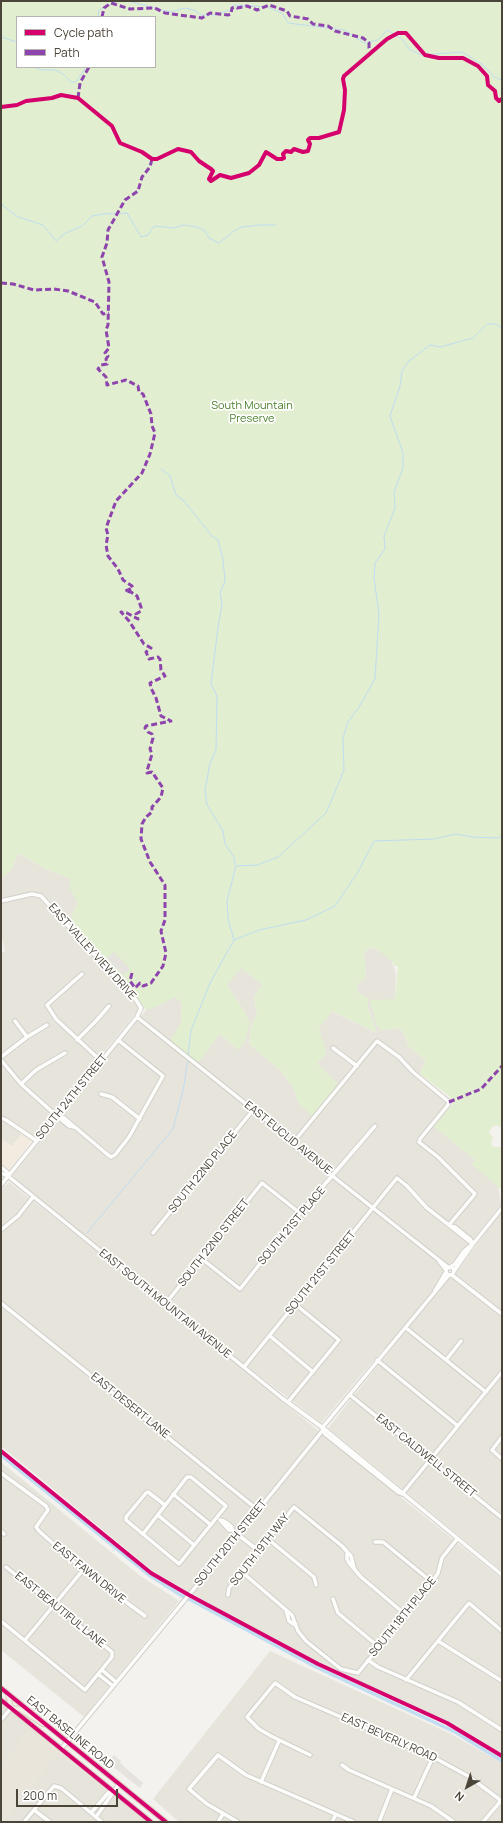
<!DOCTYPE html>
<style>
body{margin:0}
#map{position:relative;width:503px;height:1823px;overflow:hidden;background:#f4f2ee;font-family:Manrope,sans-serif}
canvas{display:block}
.frame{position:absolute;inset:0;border:2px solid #4b4439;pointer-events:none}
.legend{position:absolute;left:16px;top:16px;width:140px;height:52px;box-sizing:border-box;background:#fff;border:1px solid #b7b4b0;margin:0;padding:5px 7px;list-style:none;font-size:12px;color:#4b4439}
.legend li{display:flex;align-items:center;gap:8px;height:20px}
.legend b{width:20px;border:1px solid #b7b4b0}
.north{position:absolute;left:447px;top:1767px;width:40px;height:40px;-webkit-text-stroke:3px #fff;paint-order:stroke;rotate:219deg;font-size:11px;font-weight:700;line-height:16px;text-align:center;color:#4b4439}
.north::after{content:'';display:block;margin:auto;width:14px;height:18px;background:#4b4439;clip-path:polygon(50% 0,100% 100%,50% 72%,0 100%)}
.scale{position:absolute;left:16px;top:1789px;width:102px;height:18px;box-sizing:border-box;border:2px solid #4b4439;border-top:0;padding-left:5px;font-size:12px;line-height:14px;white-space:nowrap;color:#4b4439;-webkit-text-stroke:3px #fff;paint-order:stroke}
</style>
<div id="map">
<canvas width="503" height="1823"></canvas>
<div class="frame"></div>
<ul class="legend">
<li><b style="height:5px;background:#d6006c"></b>Cycle path</li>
<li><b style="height:5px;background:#8e44ad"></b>Path</li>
</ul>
<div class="north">N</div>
<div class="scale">200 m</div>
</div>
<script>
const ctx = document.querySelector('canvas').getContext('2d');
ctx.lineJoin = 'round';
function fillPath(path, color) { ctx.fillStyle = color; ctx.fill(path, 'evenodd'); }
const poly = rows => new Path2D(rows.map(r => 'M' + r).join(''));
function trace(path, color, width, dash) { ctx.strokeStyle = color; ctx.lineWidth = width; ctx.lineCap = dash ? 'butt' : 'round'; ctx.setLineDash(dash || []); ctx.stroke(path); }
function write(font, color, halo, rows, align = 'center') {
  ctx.font = font + ' Manrope,sans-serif'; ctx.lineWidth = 3.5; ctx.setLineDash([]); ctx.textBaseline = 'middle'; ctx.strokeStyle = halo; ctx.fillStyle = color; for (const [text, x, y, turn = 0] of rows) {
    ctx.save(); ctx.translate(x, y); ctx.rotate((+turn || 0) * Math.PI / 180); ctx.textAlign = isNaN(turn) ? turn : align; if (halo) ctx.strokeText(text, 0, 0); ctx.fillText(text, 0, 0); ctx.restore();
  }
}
fillPath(poly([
 [18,853,44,868,71,879,78,902,66,927,139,1006,139,1009,37,1135,32,1135,25,1130,12,1146,10,1146,1,1139,1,953,5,951,1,934,1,879,11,870],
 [370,947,380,951,391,960,396,973,395,1000,386,1028,388,1030,398,1028,403,1032,409,1047,426,1060,420,1074,428,1087,446,1101,446,1110,434,1126,475,1160,472,1164,498,1185,501,1204,455,1262,449,1266,435,1288,385,1350,383,1349,321,1423,243,1363,18,1182,13,1175,146,1010,172,994,182,1003,181,1023,197,1063,220,1034,238,1049,246,1014,227,985,241,967,263,985,254,996,257,1014,252,1024,249,1044,281,1071,293,1087,299,1104,317,1063,326,1053,318,1027,331,1011,377,1033,368,1008,368,999,359,993,357,989,358,984,366,977,364,953],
 [9,1182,74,1233,502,1579,502,1753,449,1722,345,1677,277,1642,154,1572,1,1446,1,1190],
 [502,1211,502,1571,328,1428,447,1279,454,1275],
 [1,1462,139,1575,179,1601,84,1717,1,1650],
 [270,1651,451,1734,502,1763,502,1822,179,1822,153,1799],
 [1,1704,32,1729,1,1767],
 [58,1751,146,1822,1,1822]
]), '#e7e4dc');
fillPath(poly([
 [23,1133,32,1140,9,1170,1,1165,1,1139,12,1146]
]), '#f3ebdf');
fillPath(poly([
 [32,1729,58,1751,1,1822,1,1767]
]), '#eae5da');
fillPath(poly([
 [1,1,502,1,502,1128,497,1125,492,1127,489,1132,493,1138,491,1144,494,1147,502,1147,502,1190,472,1164,475,1160,434,1126,453,1104,449,1096,420,1074,426,1060,409,1047,403,1032,398,1028,388,1030,386,1028,381,1031,376,1024,370,1000,395,999,398,966,394,966,392,961,378,950,370,947,364,953,366,977,358,984,357,989,359,993,368,999,368,1008,377,1033,332,1011,319,1028,326,1053,317,1063,338,1084,312,1116,299,1104,293,1087,281,1071,249,1044,252,1024,257,1014,254,996,263,985,241,968,227,985,246,1014,250,1023,245,1041,239,1050,220,1034,197,1064,170,1041,181,1023,182,1003,175,997,158,1006,146,1010,127,984,99,953,97,954,68,923,78,902,69,888,71,879,44,868,18,853,11,870,1,879],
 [17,17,155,17,155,67,17,67]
]), '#e1eecf');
fillPath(poly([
 [114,952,130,969,123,975,107,958],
 [114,1755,121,1761,120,1763,143,1783,140,1788,108,1763]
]), '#e6e3df');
trace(poly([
 [128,1,170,12,185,8,194,10,201,15,215,15,230,10,234,5,267,7,282,13,288,23,344,30,364,43,378,40,387,30,402,39,409,49,421,55,462,52,483,65,494,77,502,80],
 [98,17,99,10,118,1],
 [1,37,17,42],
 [33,67,42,70,56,70,63,74,71,82,76,82,86,67],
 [1,204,18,217,43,225,56,241,64,234,82,226,92,216,103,214,127,213,141,237,148,235,154,226,174,228,184,225,197,227,205,231,209,238,219,243,234,231,242,227,259,225,275,225],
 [161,469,170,476,176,495,184,501,212,536,218,540,223,559,225,581,220,593,222,604,218,627,211,684,217,696,216,750,210,763,205,790,207,805,223,831,225,844,234,857,235,865],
 [234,940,228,919,227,901,236,866,257,865,278,857,326,813,344,770,343,738,348,722,359,707,375,679,379,614,374,578,375,563,385,549,384,536,395,508,394,492,403,468,403,453,390,416,400,386,402,371,409,361,430,345,440,347,473,338,487,324,496,324,502,328],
 [188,1055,191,1030,211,981,234,940,259,930,306,920,335,906,358,872,374,841,434,839,456,834,472,837,499,838,502,835],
 [87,1233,173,1129,184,1086,188,1058]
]), '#c0ddf1', 1);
trace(poly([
 [1,1455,149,1575,184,1597],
 [189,1599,316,1667,455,1732,502,1761]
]), '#c0ddf1', 3.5);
const minor = poly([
 [1,901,32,894,41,896,136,1000,141,1008,137,1017,1,1185],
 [82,974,47,1005,56,1019,101,1061],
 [137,1017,275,1127,292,1144,449,1268],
 [15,1021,27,1037],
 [77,1040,95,1022,109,1006],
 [333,1048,357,1066],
 [1,1057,27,1037,47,1025],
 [1,1060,21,1084,59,1118,69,1126,74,1127],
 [21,1084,36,1070,65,1053],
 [101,1094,112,1097,140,1119],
 [58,1115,63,1117,107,1154,111,1157,115,1155,129,1137,163,1076,118,1040],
 [1,1118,6,1120,37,1141],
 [292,1144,377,1041,399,1057,413,1072,449,1102,448,1105,420,1139,419,1142,438,1157,475,1194,449,1225],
 [1,1167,7,1172,8,1176],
 [1,1173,8,1176,282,1398,327,1431,502,1575],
 [450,1226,455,1227,470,1239,473,1244],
 [1,1230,18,1216,33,1197],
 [153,1233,253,1110],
 [202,1259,240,1289,300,1213,375,1126],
 [439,1261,446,1270],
 [450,1267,455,1264,464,1251,470,1246],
 '446 1271a4 4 0 1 1 8 0a4 4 0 1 1-8 0Z',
 [454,1271,473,1244,502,1208],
 [452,1275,502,1314],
 [435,1291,446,1272],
 [1,1303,258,1510],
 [166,1303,262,1183,300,1213],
 [406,1328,486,1392],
 [270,1336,313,1372],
 [377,1360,458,1426],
 [446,1360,461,1341],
 [244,1367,397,1178,407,1186,426,1207,473,1244],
 [350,1395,502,1518],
 [288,1402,339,1340,295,1304],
 [322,1428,449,1275],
 [323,1430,325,1434,399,1493],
 [502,1437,492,1450,502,1459],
 [1,1473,46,1506,48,1510,36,1527,39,1531,83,1570,145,1616],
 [173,1494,211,1525],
 [402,1494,502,1372],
 [159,1516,194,1545],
 [232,1530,232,1527,224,1521,220,1520,229,1530,232,1530,259,1551],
 [1,1531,4,1534],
 [143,1534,187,1477,191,1477,226,1506,179,1564,126,1520,126,1517,146,1493,148,1492,165,1505],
 [268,1539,314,1577,316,1585],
 [375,1542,383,1542,432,1582],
 [347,1554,347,1559,349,1563,361,1577,406,1615],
 [242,1572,292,1615,298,1631,306,1641,341,1669,358,1673,432,1582,438,1573,442,1558,457,1539],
 [228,1595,229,1588,294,1507,342,1546,351,1556,354,1568],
 [333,1599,338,1613,379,1647],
 [286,1610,289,1621,295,1625],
 [1,1621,85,1690,112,1657,112,1652,6,1567],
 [25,1640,83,1570],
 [438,1641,502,1681],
 [368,1660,378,1667,458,1702,502,1730],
 [102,1670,116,1682],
 [98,1674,113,1686],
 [406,1680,469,1603,502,1631],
 [1,1720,11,1708],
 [61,1749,208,1572,323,1430],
 [310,1755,271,1736,259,1729,247,1717,275,1683,295,1697,433,1757,468,1776,499,1799,500,1802,483,1822],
 [342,1765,349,1770,431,1806,454,1822],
 [261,1782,279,1741],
 [414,1798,433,1757],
 [34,1810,50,1822],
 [91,1813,108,1793,114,1791],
 [96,1817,119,1784],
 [24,1822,54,1786,61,1788,102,1822],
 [218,1822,223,1814],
 [238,1822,207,1804,189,1789,218,1755,246,1775,354,1822],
 [332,1822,336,1814],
 [379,1822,392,1789]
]);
const major = poly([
 [1,1688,166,1822],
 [8,1694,11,1708,20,1709,43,1724],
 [1,1700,151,1822]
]);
trace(minor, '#d2d0cb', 5.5);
trace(major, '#d6cebb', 6);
trace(minor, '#fdfdfc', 3.5);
trace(major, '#f2efe6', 4);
trace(poly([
 [102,17,104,8,111,3,130,9,155,8,165,13,202,18,210,13,228,15,231,14,232,8,235,7,237,8,247,6,257,10,269,5,287,11,290,16,308,19,313,24,328,26,335,31,363,38,369,43,369,48,372,51],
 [78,98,80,83,89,67],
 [1,283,13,284,34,290,54,289,68,291,95,302,103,314,109,313],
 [132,973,130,981,135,988,140,983,143,986,151,983,163,966,166,953,161,931,165,920,165,885,150,862,141,839,142,824,146,817,152,812,152,807,161,797,163,788,152,772,147,773,147,771,152,754,150,749,153,738,152,734,148,732,145,728,146,726,171,721,161,716,156,698,151,688,150,683,165,676,161,670,160,659,158,657,149,659,146,652,151,648,144,644,129,621,121,612,127,613,138,619,136,614,141,611,141,607,137,596,131,592,125,591,133,588,132,586,123,580,118,569,108,556,106,545,108,535,106,528,116,501,142,473,150,454,155,433,152,426,151,414,143,394,139,392,138,386,126,380,107,385,106,377,98,369,101,365,107,364,106,359,108,356,105,353,109,348,106,330,108,325,109,282,102,257,107,243,108,230,125,200,138,191,142,177,150,167,152,159],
 [449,1102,481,1089,502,1066]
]), '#8e44ad', 3, [6, 3]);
trace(poly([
 [1,107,17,105,26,101,52,98,61,95,78,98,112,126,120,143,142,152,152,159,157,159,178,149,191,152,199,161,211,169,213,171,209,179,211,181,220,175,231,178,249,173,259,165,266,152,277,159,282,159,284,158,283,154,286,151,291,152,294,149,303,152,308,151,310,144,308,140,310,138,319,138,339,132,344,110,345,90,343,79,344,76,387,39,398,33,406,33,425,55,439,58,463,58,478,66,487,76,488,85,495,91,496,98,499,101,502,99],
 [1,1451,151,1573,189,1595,318,1664,447,1723,502,1756],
 [1,1688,166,1822],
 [1,1700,151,1822]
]), '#d6006c', 4);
write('11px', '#4a7f2a', '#fff', [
 ["South Mountain",252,406],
 ["Preserve",252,419]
]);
write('11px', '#4b4439', '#fff', [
 ["EAST VALLEY VIEW DRIVE",92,952,48],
 ["SOUTH 24TH STREET",72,1097,-51],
 ["EAST EUCLID AVENUE",288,1138,39],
 ["SOUTH 22ND PLACE",203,1172,-51],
 ["SOUTH 21ST PLACE",292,1226,-50],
 ["SOUTH 22ND STREET",214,1243,-52],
 ["SOUTH 21ST STREET",321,1273,-51],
 ["EAST SOUTH MOUNTAIN AVENUE",165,1304,39],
 ["EAST DESERT LANE",130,1406,39],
 ["EAST CALDWELL STREET",426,1456,39],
 ["SOUTH 20TH STREET",231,1543,-51],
 ["SOUTH 19TH WAY",260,1550,-52],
 ["EAST FAWN DRIVE",89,1573,39],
 ["EAST BEAUTIFUL LANE",60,1610,39],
 ["SOUTH 18TH PLACE",403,1617,-51],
 ["EAST BASELINE ROAD",70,1733,39],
 ["EAST BEVERLY ROAD",389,1738,24]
]);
</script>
